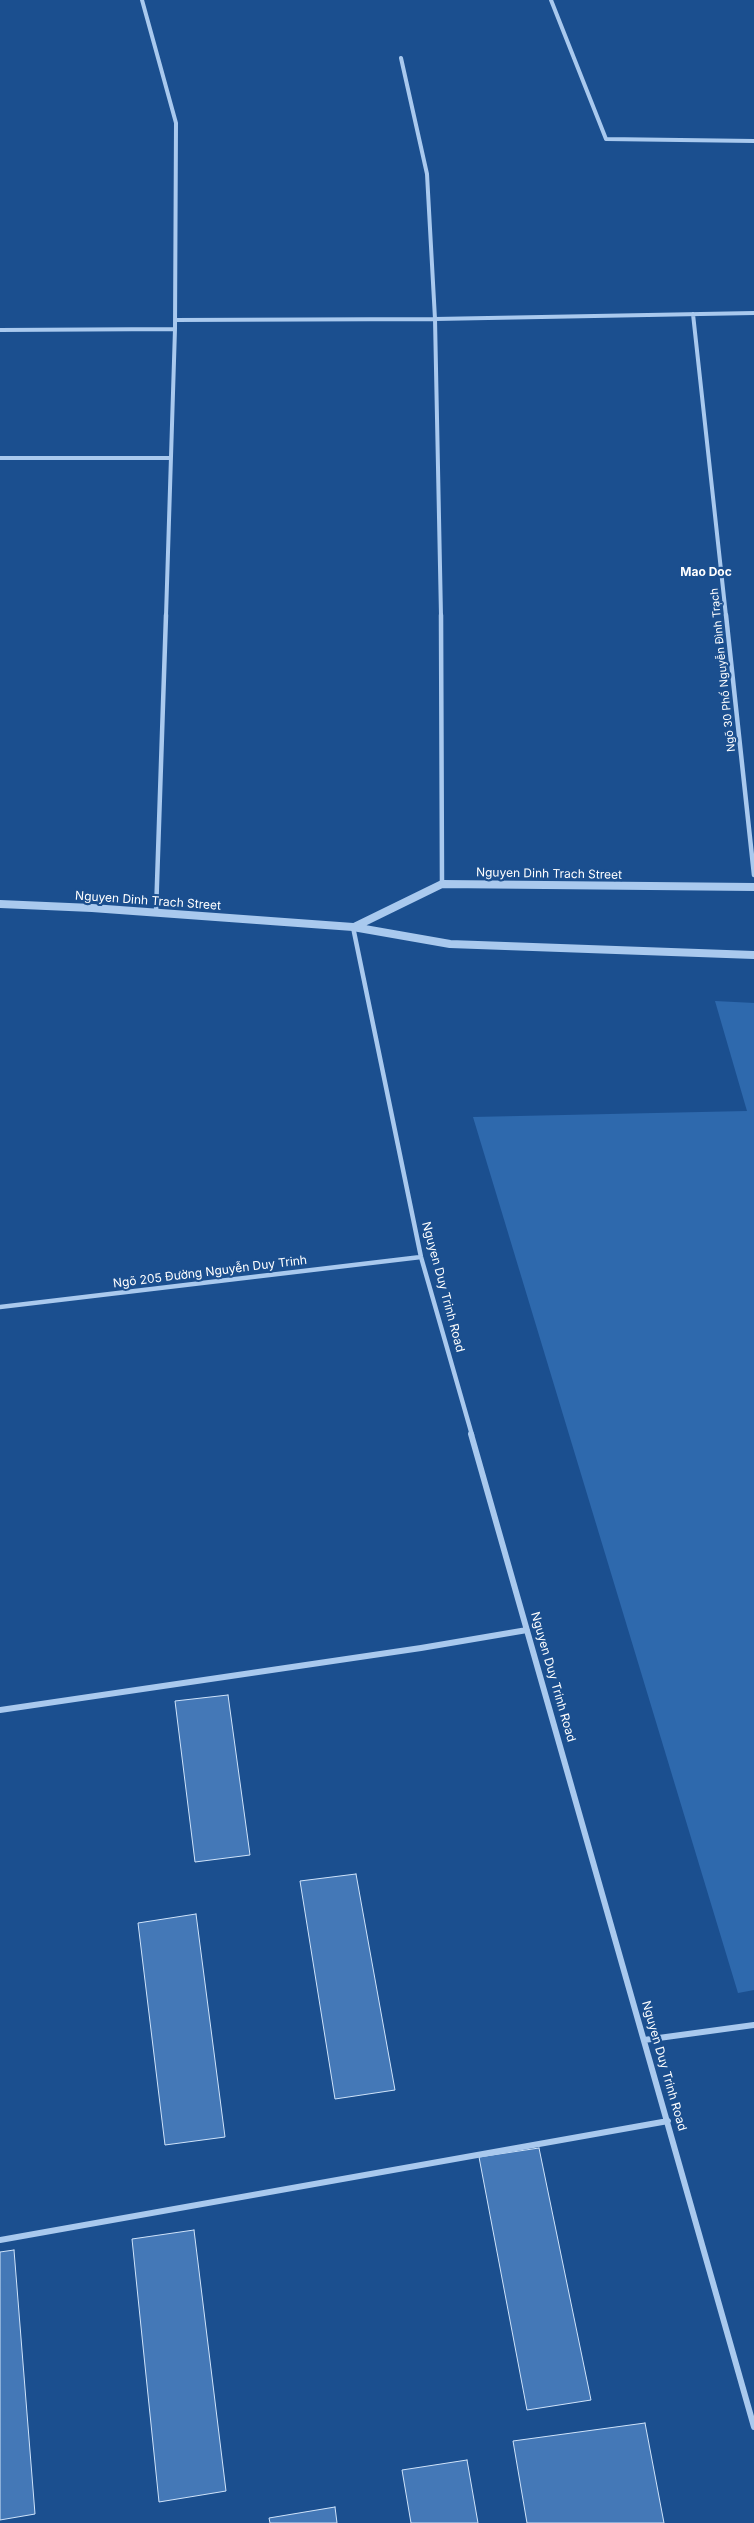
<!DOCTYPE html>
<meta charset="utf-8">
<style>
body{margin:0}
canvas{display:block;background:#1b4f8f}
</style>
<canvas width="754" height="2523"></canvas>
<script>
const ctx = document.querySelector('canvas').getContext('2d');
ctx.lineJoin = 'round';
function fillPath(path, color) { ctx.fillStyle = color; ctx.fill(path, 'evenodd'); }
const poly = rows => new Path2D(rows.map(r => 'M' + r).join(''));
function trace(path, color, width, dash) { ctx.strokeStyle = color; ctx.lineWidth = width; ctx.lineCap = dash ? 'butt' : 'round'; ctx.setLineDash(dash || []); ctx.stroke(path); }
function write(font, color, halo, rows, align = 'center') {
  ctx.font = font + ' Inter,sans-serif'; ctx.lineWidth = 4.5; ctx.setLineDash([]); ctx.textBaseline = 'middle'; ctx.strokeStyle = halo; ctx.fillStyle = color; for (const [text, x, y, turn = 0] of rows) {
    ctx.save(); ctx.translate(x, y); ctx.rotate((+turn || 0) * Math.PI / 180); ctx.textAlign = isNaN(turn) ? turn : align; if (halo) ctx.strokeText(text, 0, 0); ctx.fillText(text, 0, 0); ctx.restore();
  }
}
fillPath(poly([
 [715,1001,754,1003,754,1990,738,1993,473,1117,747,1111]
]), '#2e69ad');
const building = poly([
 [228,1695,250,1855,195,1862,175,1701,228,1695],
 [356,1874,395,2090,335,2099,300,1881,356,1874],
 [196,1914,225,2137,165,2145,138,1923,196,1914],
 [539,2148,591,2400,527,2410,479,2157,539,2148],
 [194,2230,226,2491,159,2502,132,2239,194,2230],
 [14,2250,35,2514,0,2520,0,2252,14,2250],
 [645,2423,664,2523,527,2523,513,2441,645,2423],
 [467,2460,478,2523,411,2523,402,2470,467,2460],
 [335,2507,337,2523,270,2523,269,2518,335,2507]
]);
fillPath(building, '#4478b7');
trace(building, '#cfe3fa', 1);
trace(poly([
 [142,0,176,123,175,329,166,616],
 [551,0,606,139,754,141],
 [401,58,427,174,435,319,441,616],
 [693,314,726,616],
 [175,320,435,319,754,313],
 [0,330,175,329],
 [0,458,171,458]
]), '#a9c9ee', 4);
trace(poly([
 [441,615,442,884],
 [726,615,754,875],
 [156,913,166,615],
 [353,927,421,1257,472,1435],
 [0,1307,421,1257]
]), '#a9c9ee', 4.5);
trace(poly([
 [471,1434,754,2427],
 [0,1710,421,1648,527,1630],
 [644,2040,754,2025],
 [0,2240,668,2121]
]), '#a9c9ee', 6);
trace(poly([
 [0,904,92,908,353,927,450,944,754,955],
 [354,927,442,884,754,887]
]), '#a9c9ee', 8);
write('11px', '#fff', '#1b4f8f', [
 ["Ngõ 30 Phố Nguyễn Đình Trạch",723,670,-96]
]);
write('bold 12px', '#fff', '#1b4f8f', [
 ["Mao Doc",706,572]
]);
write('12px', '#fff', '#1b4f8f', [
 ["Nguyen Dinh Trach Street",549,874,1],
 ["Nguyen Dinh Trach Street",148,901,4],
 ["Ngõ 205 Đường Nguyễn Duy Trinh",210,1272,-7],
 ["Nguyen Duy Trinh Road",443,1287,75],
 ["Nguyen Duy Trinh Road",553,1677,74],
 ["Nguyen Duy Trinh Road",664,2066,74]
]);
</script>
